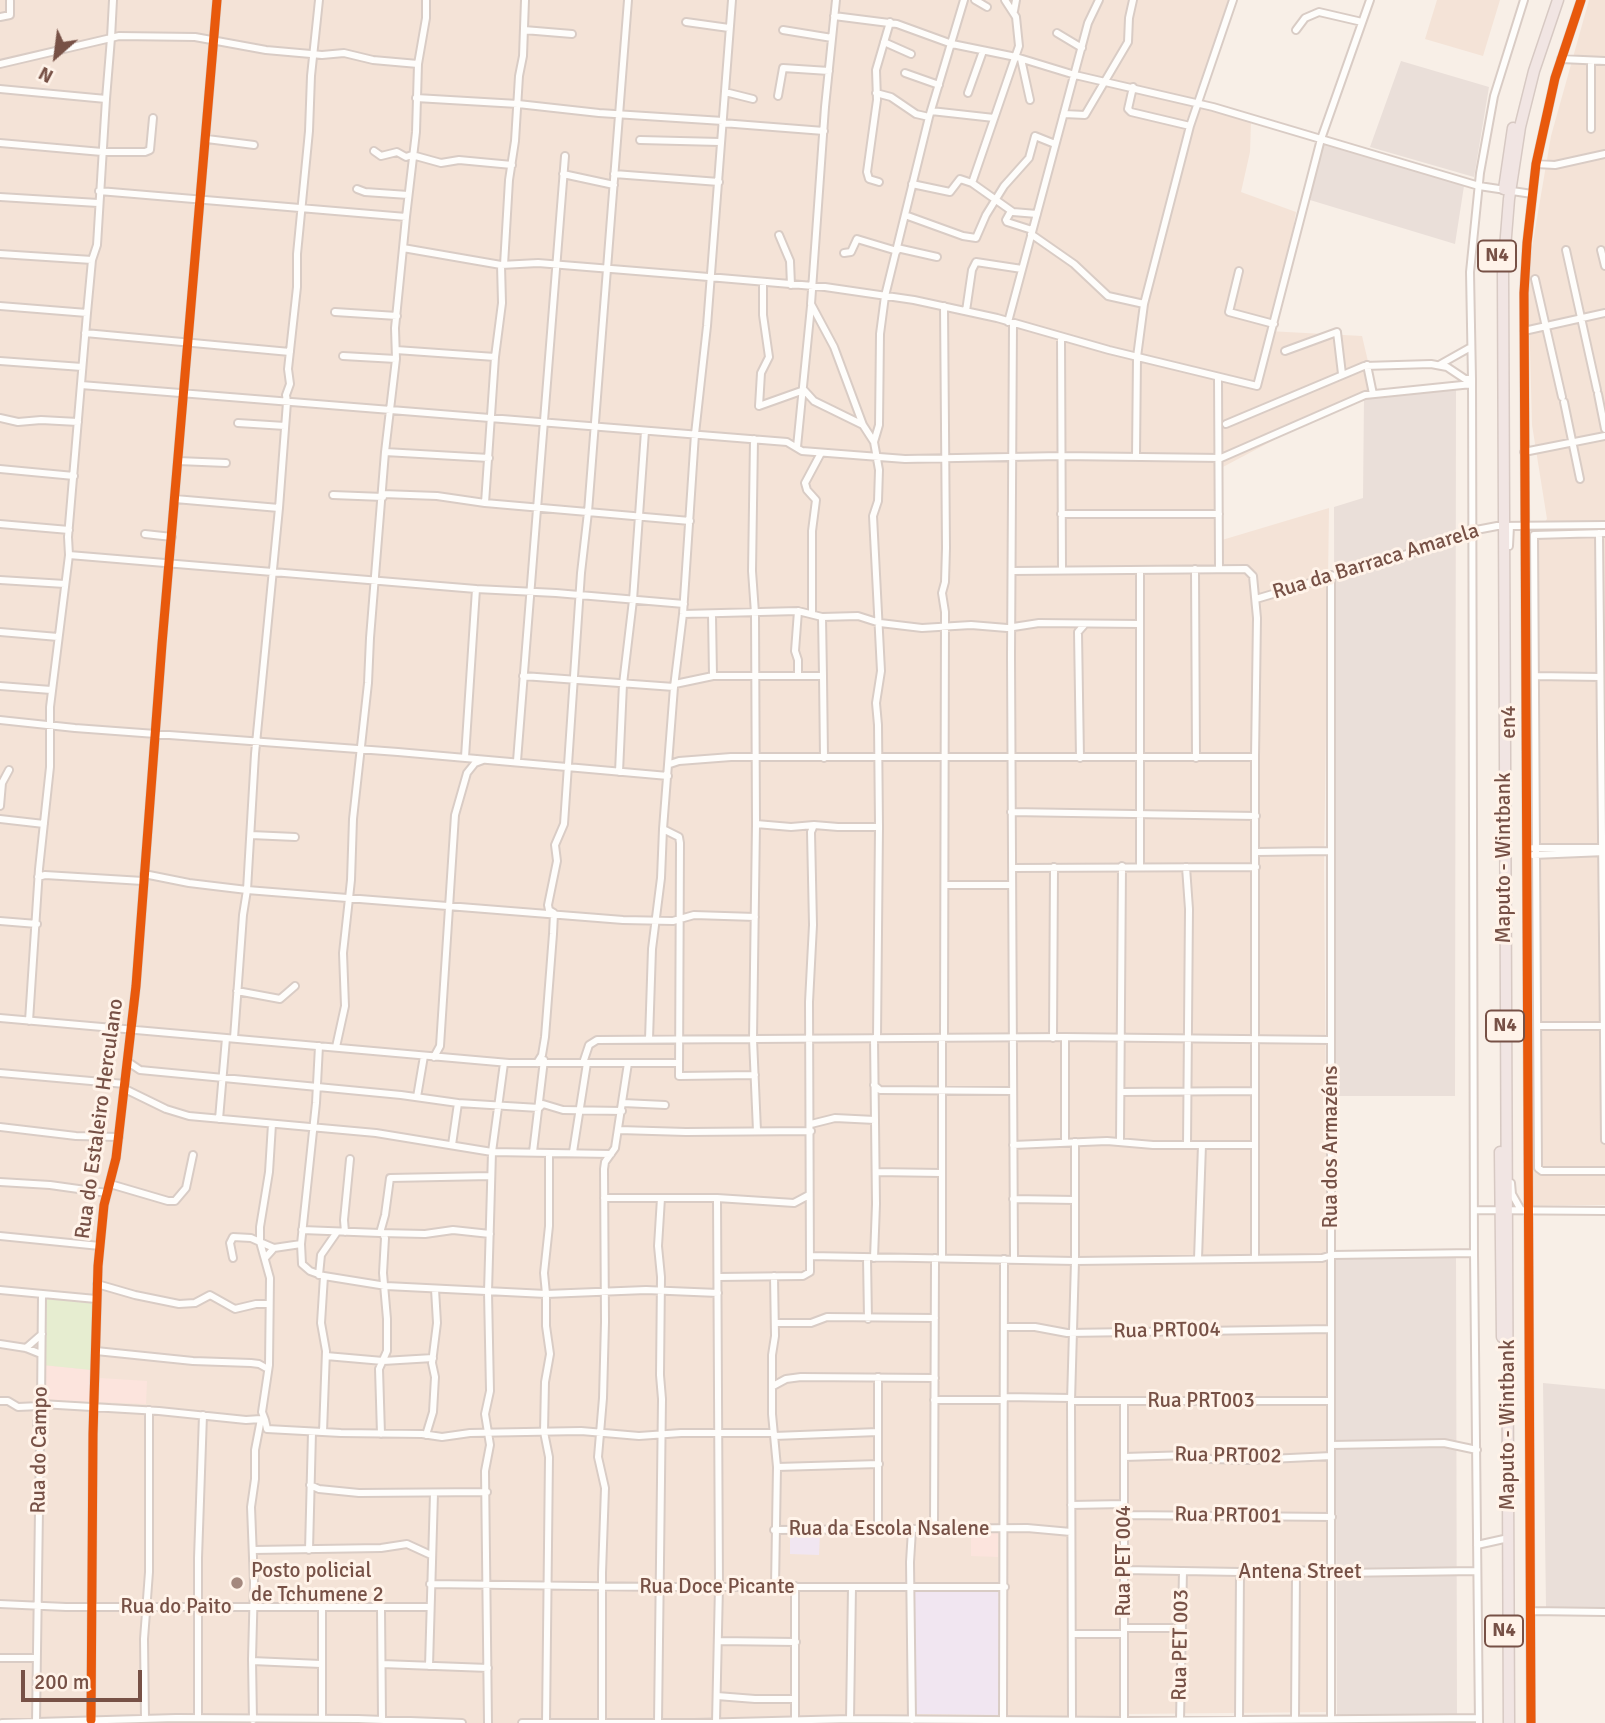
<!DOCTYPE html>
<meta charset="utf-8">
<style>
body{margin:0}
#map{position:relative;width:1605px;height:1723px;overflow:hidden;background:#f8efe7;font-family:Signika,sans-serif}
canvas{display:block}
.north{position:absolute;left:21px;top:21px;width:70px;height:70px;-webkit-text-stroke:5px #fff3e9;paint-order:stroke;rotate:208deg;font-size:19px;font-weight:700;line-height:28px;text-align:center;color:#775146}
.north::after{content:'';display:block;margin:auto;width:24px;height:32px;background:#775146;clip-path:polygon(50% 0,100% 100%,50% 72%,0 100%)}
.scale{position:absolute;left:21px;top:1670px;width:121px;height:32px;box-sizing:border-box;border:4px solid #775146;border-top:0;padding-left:9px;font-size:21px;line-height:24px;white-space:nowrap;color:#775146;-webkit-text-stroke:5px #fff3e9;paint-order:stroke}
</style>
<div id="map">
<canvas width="1605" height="1723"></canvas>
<div class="north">N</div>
<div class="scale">200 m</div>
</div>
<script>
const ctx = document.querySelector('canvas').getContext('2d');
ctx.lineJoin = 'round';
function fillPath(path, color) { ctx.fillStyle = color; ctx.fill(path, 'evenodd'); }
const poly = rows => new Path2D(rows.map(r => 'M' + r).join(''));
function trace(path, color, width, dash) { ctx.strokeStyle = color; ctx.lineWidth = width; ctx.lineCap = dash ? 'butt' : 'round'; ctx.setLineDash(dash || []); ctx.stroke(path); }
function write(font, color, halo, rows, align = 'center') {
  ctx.font = font + ' Signika,sans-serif'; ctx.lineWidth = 6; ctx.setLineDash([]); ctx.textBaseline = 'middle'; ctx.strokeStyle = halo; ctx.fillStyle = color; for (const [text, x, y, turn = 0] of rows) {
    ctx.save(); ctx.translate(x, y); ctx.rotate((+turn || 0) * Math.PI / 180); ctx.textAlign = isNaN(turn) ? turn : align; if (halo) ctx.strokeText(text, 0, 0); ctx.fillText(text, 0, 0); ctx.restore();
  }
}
fillPath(poly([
 [0,0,1228,0,1193,106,1251,122,1250,152,1241,192,1296,212,1288,256,1268,331,1362,336,1374,387,1221,468,1222,540,1329,508,1324,868,1328,1351,1327,1712,1125,1714,1125,1723,0,1723],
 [1437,0,1500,0,1483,56,1425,39],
 [1589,0,1605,0,1605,1205,1526,1206,1520,537,1533,537,1547,519,1532,425,1528,271,1551,136]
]), '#f4e3d7');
fillPath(poly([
 [43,1365,92,1370,90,1403,43,1399],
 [100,1378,147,1381,146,1404,97,1402],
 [971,1529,998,1531,998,1557,971,1556]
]), '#fce4dd');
fillPath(poly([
 [1401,61,1489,87,1474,177,1370,147],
 [1323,143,1464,186,1455,244,1310,200],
 [1456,389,1455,1096,1335,1096,1334,507,1363,498,1364,397],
 [1456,1252,1457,1723,1337,1723,1335,1257],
 [1543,1383,1605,1389,1605,1607,1546,1607]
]), '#eadfd9');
fillPath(poly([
 [790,1532,820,1532,819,1555,790,1554],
 [914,1590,1004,1591,1000,1715,914,1714]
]), '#f1e6f1');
fillPath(poly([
 [45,1298,94,1303,92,1370,43,1365]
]), '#e6edd0');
const minor = poly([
 [319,0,311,76,309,131,297,254,297,287,288,369,290,384,286,395,287,402,279,508,255,754,247,890,623,920,673,921,694,915,755,917],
 [732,0,707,326,695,434,683,614,674,687,663,829,679,837,680,843,679,1076,755,1075],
 [836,0,825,107,811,304,834,347,863,425,874,442,879,470,878,501,873,516,881,671,876,703,878,725,879,827,877,1038],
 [975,0,987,7],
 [1014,11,1016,0],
 [834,16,897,24,952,44,1016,57,1075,75,1213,107,1479,186,1532,194],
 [0,17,10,15,10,1],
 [686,22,729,28],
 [524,30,572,34],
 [783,30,832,38],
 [1296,30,1305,18,1319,12,1362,22],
 [1057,33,1082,48],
 [884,42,911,54],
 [1021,59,1030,100],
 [1561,59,1605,61],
 [0,64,111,38,113,0],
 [905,73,939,85],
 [1133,87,1128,109,1131,112,1190,126],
 [0,89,106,99,97,245,92,260,87,313,68,537,69,555,50,707,50,767,39,869,29,1021],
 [725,92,753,99],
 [876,93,891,97,916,114,929,117],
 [968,93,983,51],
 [778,96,783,68,829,71],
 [416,98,518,104,599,113,723,121],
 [106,99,111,38,119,36,195,37,266,50,322,55,344,53,373,60,418,64],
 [931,111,994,118],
 [1063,116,1064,114,1085,115,1128,42,1129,18,1133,0],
 [722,123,824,131],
 [1591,129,1591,61],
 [207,139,254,145],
 [640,140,720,142],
 [0,143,102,152,145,152,150,150,153,118],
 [374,151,381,156,397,152,406,157,412,155,441,163,459,160,512,165],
 [1536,164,1555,165,1605,154],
 [563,174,614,185],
 [614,174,719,182],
 [879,182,869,179,867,172,877,100,876,70,890,22],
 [972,183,1013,212,1037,214],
 [912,184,950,192,960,179,972,183,1019,46,1016,17,1005,0],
 [357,189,365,192,408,195],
 [99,191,406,217,416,132,418,64,426,18,426,0],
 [0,197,98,203],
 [1011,211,1006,220,1007,222,1032,230],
 [905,215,963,236,976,238,986,215,1004,186,1029,158,1035,136,1055,144],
 [406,217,403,248,501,265,538,263,685,275,825,287,914,300,997,318,1109,350,1257,386,1321,139,1370,0],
 [1031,234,1074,264,1108,296,1144,304,1137,357,1136,456],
 [779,235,790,261,791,285],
 [897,248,937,257],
 [1566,250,1597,390],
 [1601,250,1605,266],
 [844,253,851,252,857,239,897,251],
 [0,254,92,260],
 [501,265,502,303,495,357,485,503,690,521],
 [504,265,509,180,515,141,519,76,523,56,525,0],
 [1239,271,1229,312,1274,324],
 [1535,279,1562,397],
 [763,282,763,315,769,357,761,373,759,406,804,390,814,401,863,425],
 [885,296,929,117,964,0],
 [1144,304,1190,126,1233,0],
 [0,306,87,313],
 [944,306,946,548,945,582,942,593,945,612,944,1038],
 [966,311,972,270,976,262,1022,269],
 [335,312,397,316],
 [1008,322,1088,23,1099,0],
 [1013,324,1011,656,1014,1259],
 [1524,331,1605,313],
 [85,333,290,352],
 [1061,337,1062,570],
 [396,350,495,357],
 [1285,351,1337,332,1342,374],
 [343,356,396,359],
 [0,361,82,367],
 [1367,365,1373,394],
 [1439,365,1471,347],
 [1218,377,1219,569],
 [81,385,787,442,802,451,905,459,1061,456,1221,458,1365,395,1472,384],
 [1598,394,1605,429],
 [1564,402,1580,479],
 [0,418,18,422,41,420,78,422],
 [238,423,285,426],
 [1226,424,1364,366,1431,364,1447,367,1465,379,1472,379],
 [754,439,752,571,755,613,756,824,753,1039,757,1131],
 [874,442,879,425,880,334,885,296],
 [797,447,811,306],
 [385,452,489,458],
 [1524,452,1605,436],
 [178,461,226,463],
 [0,469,74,476],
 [383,494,437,496,485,503],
 [333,495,383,497],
 [175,499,279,508],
 [1061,514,1219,514],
 [0,524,69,530],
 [1599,533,1605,1140],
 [1605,533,1534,535,1538,1168,1542,1171,1605,1171],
 [145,534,172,537],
 [1509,546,1510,526],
 [69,555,476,589,465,757],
 [1195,569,1196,758],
 [1140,570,1140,866],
 [1012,571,1246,569,1253,576,1257,618,1255,757,1255,1258],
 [0,580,65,584],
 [476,589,556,593,684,604],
 [1256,599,1441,544,1471,531,1497,526,1605,525],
 [683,614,798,611,822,617,858,616,880,623,922,628,971,625,1007,628,1039,623,1140,624],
 [812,614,812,531,816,500,807,490,805,483,821,453],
 [822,617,823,676],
 [0,632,58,637],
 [798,675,798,660,795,651,798,611],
 [523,676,674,687],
 [713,676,823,676,824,758],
 [1535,676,1600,677],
 [675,684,713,676,712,615],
 [0,686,51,690],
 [0,720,75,728,398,752,668,776],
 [1080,758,1078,632,1085,624],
 [517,761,565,156],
 [670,764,679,761,731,757,1255,757],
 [619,772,623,684,633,600,645,431],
 [0,806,2,783,9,770],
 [1011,812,1256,816],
 [0,819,44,824],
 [756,824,791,827,814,825,838,827,879,827],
 [251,835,295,837],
 [1533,848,1605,848],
 [1256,852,1330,851],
 [1533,855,1605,852],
 [1186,867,1189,909,1187,1145],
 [1012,868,1256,867],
 [144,874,189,883,247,890,243,915,234,1038],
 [38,877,45,875,143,881],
 [946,885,1012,885],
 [0,921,37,924],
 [237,991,280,999,295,986],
 [0,1018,509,1063,679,1063],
 [1537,1026,1605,1026],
 [1065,1037,1065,1142],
 [874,1038,876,1204,874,1258],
 [942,1038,942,1258],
 [1053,1038,1054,867],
 [649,1039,652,949,661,878,663,829],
 [336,1047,345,1006,343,953,351,880,353,819,368,683,370,638,385,452,396,359,395,328,403,248],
 [434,1057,440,1046,455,815,467,773,475,763,483,760],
 [128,1062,140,1070,401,1095,458,1103,452,1145],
 [537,1063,542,1055,545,1037,553,934,554,913,549,910,548,905,557,861,555,845,564,824,581,573,588,512,628,0],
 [583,1063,589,1045,597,1040,1065,1037,1330,1040],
 [0,1073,125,1084],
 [874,1085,880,1090,1012,1091],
 [125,1089,166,1109,189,1116,376,1133,492,1152,504,1063],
 [1121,1092,1255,1091],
 [417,1097,424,1056],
 [458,1103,539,1108,543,1104,563,1110,622,1111],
 [623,1103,665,1105],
 [219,1119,226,1038],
 [811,1124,835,1118,875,1120],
 [0,1127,76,1136,119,1137],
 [619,1130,686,1132,811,1131],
 [1120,1142,1122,866],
 [1013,1145,1107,1141,1153,1145,1255,1145],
 [533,1152,544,1060],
 [573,1152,587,1063],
 [876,1172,941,1173],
 [0,1182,50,1185,107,1193],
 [1511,1183,1512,1194,1521,1210],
 [110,1184,168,1201,175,1201,186,1188,193,1155],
 [604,1198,717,1198,794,1203,809,1195],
 [1013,1199,1075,1200],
 [1475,1210,1605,1211],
 [302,1230,380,1233,385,1215,390,1178,491,1176],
 [345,1232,344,1220,350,1159],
 [380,1233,425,1234,453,1230,490,1234],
 [0,1236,100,1246],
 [301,1244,316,1103,319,1046],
 [810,1256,1075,1261,1322,1258,1332,1255,1474,1253],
 [266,1257,274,1248,301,1244,302,1264,310,1271,324,1276,386,1286,546,1294,544,1273,549,1226,549,1153],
 [233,1258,230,1243,233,1237,251,1238,260,1242,260,1227,269,1172,272,1124],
 [867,1258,868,1319],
 [1198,1259,1202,1145],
 [319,1275,321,1255,337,1232],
 [774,1276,775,1336,772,1355,772,1414,777,1467,775,1586],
 [718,1277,803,1276,810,1272,809,1002,813,925,811,832,814,825],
 [97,1284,135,1295,179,1304,195,1303,210,1295,235,1309,256,1304,268,1304],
 [0,1290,96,1299],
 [775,1323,811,1323,827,1317,935,1318],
 [1004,1327,1035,1327,1067,1333,1331,1329],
 [0,1344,26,1348,41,1354],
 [26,1348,42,1334],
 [96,1351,193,1361,251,1363,259,1364,268,1369],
 [326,1356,383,1361,433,1358],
 [773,1386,786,1379,801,1377,935,1378],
 [1004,1397,1071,1398],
 [934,1400,1004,1400],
 [0,1401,8,1401,18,1407,40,1406],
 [1071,1401,1331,1401],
 [41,1404,159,1411,246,1420,261,1419,265,1420,267,1429,341,1433,422,1434,442,1437,470,1433,581,1431,639,1436,681,1433,773,1433],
 [265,1420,262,1412,269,1365,270,1278,260,1242,274,1248],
 [323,1432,326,1351,321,1323,324,1276],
 [381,1434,379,1369,387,1351,387,1319,383,1273,385,1238,382,1232],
 [426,1435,433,1412,435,1377,432,1363,437,1323,435,1289],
 [774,1436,878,1432],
 [1331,1445,1444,1443,1477,1450],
 [1124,1457,1190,1455,1210,1459,1249,1460,1331,1456],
 [777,1467,879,1464],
 [310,1485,319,1489,359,1493,487,1492],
 [1071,1505,1124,1504],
 [1124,1515,1332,1517],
 [934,1529,935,1258],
 [774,1530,1027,1528,1071,1532],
 [878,1530,878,1377],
 [1477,1545,1504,1539],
 [253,1550,381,1548,407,1544,431,1555],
 [309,1550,312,1432],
 [1124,1570,1240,1572,1296,1570,1339,1573,1476,1571],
 [430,1584,661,1587,1005,1587],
 [0,1604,66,1607,429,1607],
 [322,1608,322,1718],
 [381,1609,382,1719],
 [1531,1611,1605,1612],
 [1124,1628,1182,1628],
 [1073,1634,1124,1634],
 [718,1641,796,1642],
 [0,1658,36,1658],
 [252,1661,321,1664],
 [382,1664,488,1668],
 [429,1666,434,1493],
 [717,1696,755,1699,795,1699],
 [198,1718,198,1558,203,1415],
 [145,1719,144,1639,149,1572,149,1410],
 [850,1719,852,1587],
 [1239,1719,1240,1572],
 [1295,1719,1296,1570],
 [1331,1719,1331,575],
 [91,1720,93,1434,98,1266,104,1205,116,1158,136,986,162,644,217,0],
 [253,1720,252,1659,254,1583,251,1507,255,1479,255,1450,261,1419],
 [795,1720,795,1586],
 [912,1720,910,1562,912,1530],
 [1003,1720,1004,1259],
 [1180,1720,1183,1571],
 [1072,1721,1071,1401,1075,1261,1075,1142],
 [1124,1721,1124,1401],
 [36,1722,40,1439,37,1423,41,1404,42,1294],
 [716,1722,719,1586,717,1198],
 [2,1723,176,1718,358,1719,462,1723],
 [488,1723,485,1471,490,1445,485,1414,490,1391,488,1292,492,1152,611,1154],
 [522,1723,694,1723,850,1719,1125,1721,1479,1718],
 [546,1723,549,1457,544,1432,545,1382,550,1354,546,1326,546,1294,646,1290,718,1293],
 [602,1723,602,1573,605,1488,598,1457,603,1398,605,1322,604,1169,605,1162,615,1148,628,1063],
 [658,1723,662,1399,660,1375,661,1277,658,1246,661,1198],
 [1479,1723,1474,1253,1472,379,1470,272,1480,173,1494,96,1524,0],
 [1531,1723,1524,293,1527,243,1536,164,1555,78,1581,0]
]);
const highway = poly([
 [1504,189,1513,128],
 [1500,1152,1502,1337],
 [1509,1723,1503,273,1509,199,1520,127,1534,71,1558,0]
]);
trace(minor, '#d9ccc5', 10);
trace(highway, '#d7c9c3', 13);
trace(minor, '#fefdfb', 6);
trace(highway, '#f1e5e3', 10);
trace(poly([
 [91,1720,93,1434,98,1266,104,1205,116,1158,136,986,162,644,217,0],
 [1531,1723,1524,293,1527,243,1536,164,1555,78,1581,0]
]), '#e8590c', 9);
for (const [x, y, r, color] of [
 [237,1583,7,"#a4887e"]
]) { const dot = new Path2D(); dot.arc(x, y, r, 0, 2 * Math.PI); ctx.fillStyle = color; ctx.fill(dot); trace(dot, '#fff3e9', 2.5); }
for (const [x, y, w] of [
 [1497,256,38],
 [1505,1026,38],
 [1504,1631,38]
]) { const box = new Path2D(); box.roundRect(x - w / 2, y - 15.5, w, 31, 5); ctx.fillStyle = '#fff3e9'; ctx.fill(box); trace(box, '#775146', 2); }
write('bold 19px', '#775146', null, [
 ["N4",1497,256],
 ["N4",1505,1026],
 ["N4",1504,1631]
]);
write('21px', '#775146', '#fff3e9', [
 ["Rua da Barraca Amarela",1376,562,-17],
 ["en4",1509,722,-90],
 ["Maputo - Wintbank",1504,858,-90],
 ["Rua do Estaleiro Herculano",100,1119,-82],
 ["Rua dos Armazéns",1331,1147,-90],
 ["Rua PRT004",1167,1331,-1],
 ["Rua PRT003",1201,1401],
 ["Maputo - Wintbank",1508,1425,-90],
 ["Rua do Campo",40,1450,-89],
 ["Rua PRT002",1228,1456,1],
 ["Rua PRT001",1228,1516,1],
 ["Rua da Escola Nsalene",889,1529],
 ["Rua PET 004",1124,1561,-90],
 ["Antena Street",1300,1572],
 ["Rua Doce Picante",717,1587],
 ["Rua do Paito",176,1607],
 ["Rua PET 003",1181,1645,-89]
]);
write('21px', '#775146', '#fff3e9', [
 ["Posto policial",251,1571],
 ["de Tchumene 2",251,1595]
], 'left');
</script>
